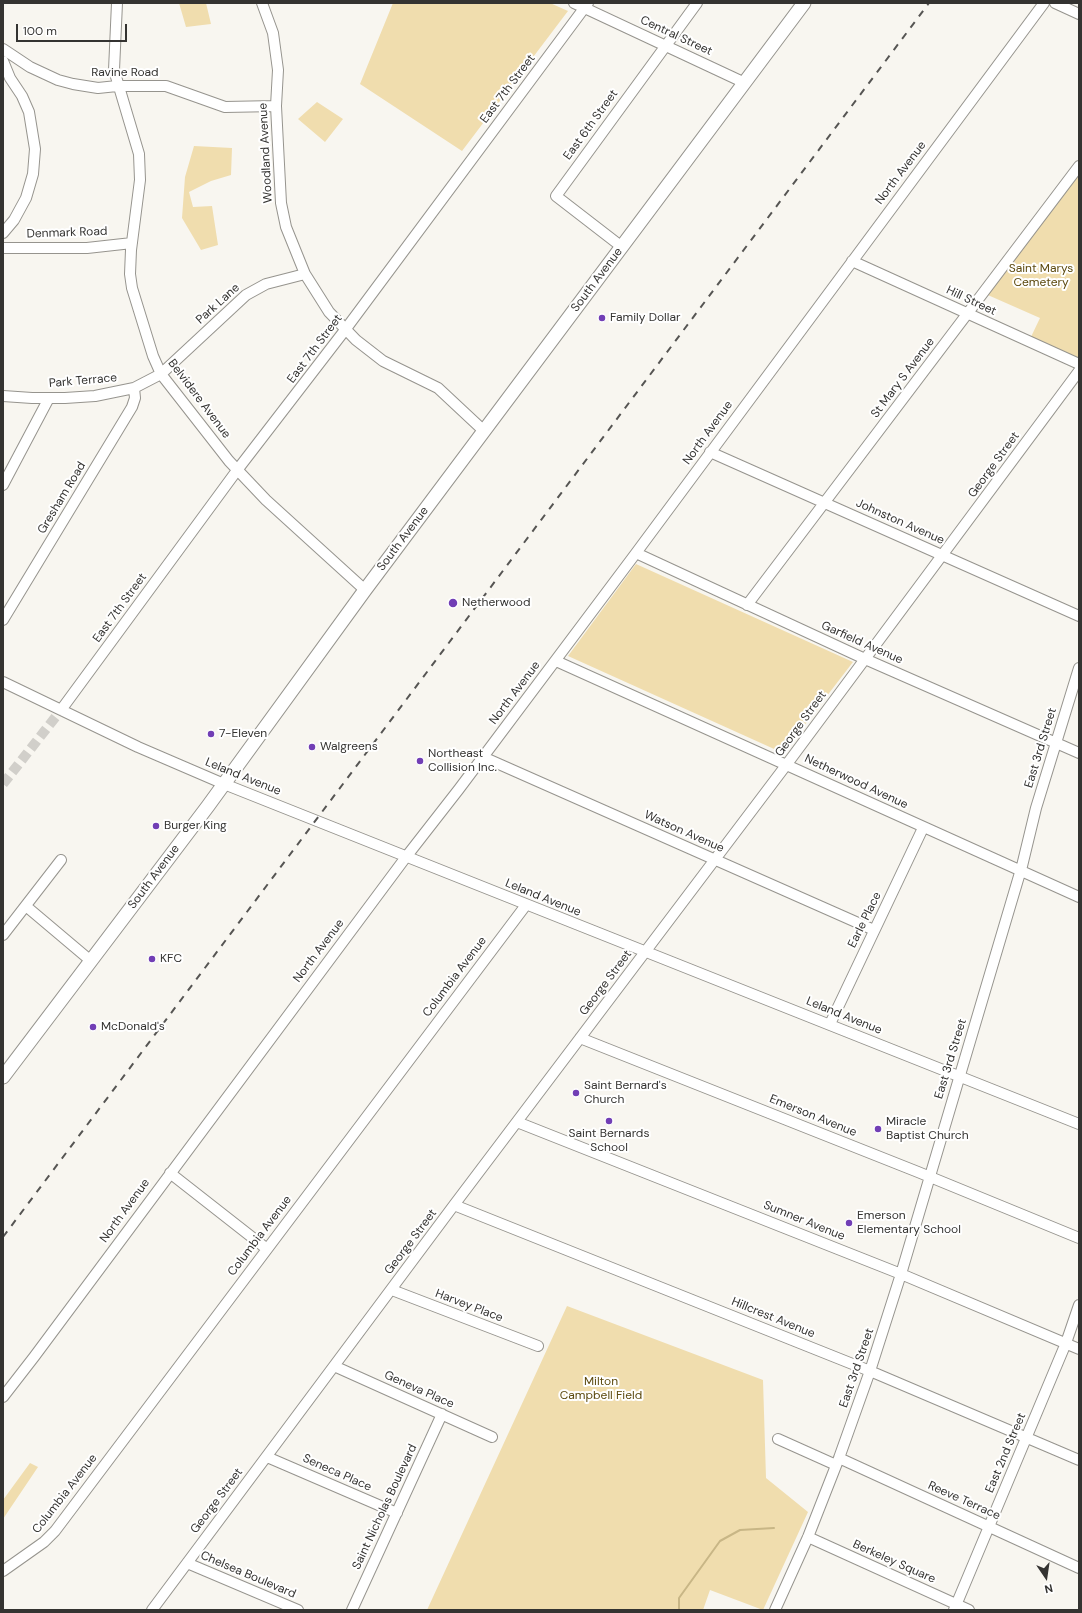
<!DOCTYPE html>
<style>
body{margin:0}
#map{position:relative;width:1082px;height:1613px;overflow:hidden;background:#f8f6f0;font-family:"DM Sans",sans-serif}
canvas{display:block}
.frame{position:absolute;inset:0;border:4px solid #343331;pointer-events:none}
.north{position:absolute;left:1026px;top:1557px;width:40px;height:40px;-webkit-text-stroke:3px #fff;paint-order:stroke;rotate:167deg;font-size:11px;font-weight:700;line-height:16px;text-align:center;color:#343331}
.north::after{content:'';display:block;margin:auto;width:14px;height:18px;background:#343331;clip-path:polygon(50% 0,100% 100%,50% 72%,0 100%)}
.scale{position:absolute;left:16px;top:24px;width:111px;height:18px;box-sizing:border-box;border:2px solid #343331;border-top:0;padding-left:5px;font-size:12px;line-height:14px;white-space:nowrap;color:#343331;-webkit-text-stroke:3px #fff;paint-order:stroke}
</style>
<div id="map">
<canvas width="1082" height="1613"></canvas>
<div class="frame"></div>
<div class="north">N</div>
<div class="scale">100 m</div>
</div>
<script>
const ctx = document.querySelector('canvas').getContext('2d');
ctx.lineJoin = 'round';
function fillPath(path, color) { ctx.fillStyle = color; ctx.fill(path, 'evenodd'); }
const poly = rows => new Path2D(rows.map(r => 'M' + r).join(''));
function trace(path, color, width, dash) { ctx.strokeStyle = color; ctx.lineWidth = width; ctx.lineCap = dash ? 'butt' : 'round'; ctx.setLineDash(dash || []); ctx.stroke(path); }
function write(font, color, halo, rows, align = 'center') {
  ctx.font = font + ' "DM Sans",sans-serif'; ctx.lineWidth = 4; ctx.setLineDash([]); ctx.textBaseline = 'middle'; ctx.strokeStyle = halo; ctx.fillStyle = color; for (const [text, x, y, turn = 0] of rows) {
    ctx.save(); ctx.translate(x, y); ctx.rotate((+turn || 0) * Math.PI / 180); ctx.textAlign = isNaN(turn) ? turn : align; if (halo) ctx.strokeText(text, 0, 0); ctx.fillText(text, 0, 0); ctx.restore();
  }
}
fillPath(poly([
 [179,3,206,3,211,24,186,27],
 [393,3,550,3,568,11,462,151,360,84],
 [317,102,343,119,325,142,298,119],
 [194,146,232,148,231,175,211,181,189,192,193,207,212,206,218,245,201,250,182,218,185,177],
 [1079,159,1079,362,1030,339,1040,318,981,292],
 [636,564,853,662,783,753,568,656],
 [567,1306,763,1380,766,1478,808,1512,763,1610,710,1590,703,1610,427,1610],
 [30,1463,38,1467,3,1519,3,1500]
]), '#f0ddae');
trace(poly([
 [679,1610,679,1598,720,1541,740,1530,774,1528]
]), '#c8b686', 2);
trace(poly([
 [3,784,61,710]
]), '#d1cfca', 10, [10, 5]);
const minor = poly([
 [117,3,114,70,139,154,140,180,131,250,130,274,132,288,153,356,161,374,229,461,266,500,365,590],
 [262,3,273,33,278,70,276,106,281,203,286,227,305,274,329,312,356,340,383,361,438,388,484,431],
 [574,3,745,83],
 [1055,3,1079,14],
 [3,49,30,67,58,80,73,84,98,88,117,86,166,86,225,107,276,106],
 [3,61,10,78,22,96,29,112,35,149,33,174,26,198,14,220,3,233],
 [622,247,556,196,697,3],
 [3,248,87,248,132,243],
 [852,261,1079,364],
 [3,396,32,398,65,398,95,396,134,388,161,374,246,295,266,284,305,274],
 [710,452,1079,616],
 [3,485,49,398],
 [636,553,865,659,1079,753],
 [747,605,1079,166],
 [3,620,132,407,135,398,134,388],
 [556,661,1079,897],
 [3,682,138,747,224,784,1079,1124],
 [61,710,238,469,345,330,588,3],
 [483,757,874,930],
 [27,907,91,961],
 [3,935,61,860],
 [830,1024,923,828],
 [580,1038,918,1172,1079,1238],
 [517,1122,901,1274,1079,1349],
 [170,1173,267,1249],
 [454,1205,870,1371,1079,1460],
 [392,1290,538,1346],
 [334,1366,492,1437],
 [3,1397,34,1357,406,857,459,789,636,553,1044,3],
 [778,1439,836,1465],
 [267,1457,397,1513],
 [839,1458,1079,1568],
 [808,1537,969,1610],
 [187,1563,298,1610],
 [3,1571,44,1542,55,1531,526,905],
 [152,1610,454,1205,787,764,1079,371],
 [352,1610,442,1414],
 [775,1610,808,1537,839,1458,870,1371,901,1274,1022,866,1036,808,1079,668],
 [954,1610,1066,1343,1079,1305]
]);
const major = poly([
 [3,1077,208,806,365,590,804,3]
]);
trace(minor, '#96948e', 12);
trace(major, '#96948e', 15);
trace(minor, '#fff', 10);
trace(major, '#fff', 13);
trace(poly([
 [3,1237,929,3]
]), '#565553', 2, [7, 7]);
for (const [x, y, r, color] of [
 [602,318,4,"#713eb5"],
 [453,603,5,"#713eb5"],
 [211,734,4,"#713eb5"],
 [312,747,4,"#713eb5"],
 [420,761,4,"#713eb5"],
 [156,826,4,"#713eb5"],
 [152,959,4,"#713eb5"],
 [93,1027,4,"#713eb5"],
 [576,1093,4,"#713eb5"],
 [609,1121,4,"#713eb5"],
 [878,1129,4,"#713eb5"],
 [849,1223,4,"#713eb5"]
]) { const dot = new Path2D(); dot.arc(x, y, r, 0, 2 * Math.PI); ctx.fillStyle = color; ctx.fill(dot); trace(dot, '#fff', 1.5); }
write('12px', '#343331', '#fff', [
 ["Central Street",676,36,25],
 ["Ravine Road",125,73],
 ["East 7th Street",508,89,-53],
 ["East 6th Street",591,125,-54],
 ["Woodland Avenue",266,153,-93],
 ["North Avenue",901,173,-53],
 ["Denmark Road",67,233,-2],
 ["South Avenue",597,280,-53],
 ["Hill Street",971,301,25],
 ["Park Lane",218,304,-42],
 ["East 7th Street",315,349,-53],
 ["St Mary S Avenue",903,378,-53],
 ["Park Terrace",83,381,-5],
 ["Belvidere Avenue",199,399,53],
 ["North Avenue",708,433,-54],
 ["George Street",994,465,-54],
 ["Gresham Road",62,498,-59],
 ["Johnston Avenue",900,522,24],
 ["South Avenue",403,539,-53],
 ["East 7th Street",120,608,-54],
 ["Garfield Avenue",862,643,24],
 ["North Avenue",515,693,-53],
 ["George Street",801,724,-54],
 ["East 3rd Street",1041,748,-73],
 ["Leland Avenue",243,777,22],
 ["Netherwood Avenue",856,782,25],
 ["Watson Avenue",684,832,24],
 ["South Avenue",154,877,-53],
 ["Leland Avenue",543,898,22],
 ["Earle Place",865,920,-64],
 ["North Avenue",319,951,-53],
 ["Columbia Avenue",455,977,-53],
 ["George Street",606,983,-53],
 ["Leland Avenue",844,1016,22],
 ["East 3rd Street",951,1059,-73],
 ["Emerson Avenue",813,1116,22],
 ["North Avenue",125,1211,-54],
 ["Sumner Avenue",804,1221,22],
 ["Columbia Avenue",260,1236,-53],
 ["George Street",411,1242,-53],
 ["Harvey Place",469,1306,21],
 ["Hillcrest Avenue",773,1318,22],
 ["East 3rd Street",857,1368,-71],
 ["Geneva Place",419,1390,24],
 ["East 2nd Street",1006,1453,-67],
 ["Seneca Place",337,1473,24],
 ["Columbia Avenue",65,1494,-52],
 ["George Street",217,1501,-53],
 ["Reeve Terrace",964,1501,24],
 ["Saint Nicholas Boulevard",385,1507,-65],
 ["Berkeley Square",894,1562,24],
 ["Chelsea Boulevard",248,1575,23]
]);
write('12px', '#5c490e', '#fff', [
 ["Saint Marys",1041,269],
 ["Cemetery",1041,283],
 ["Milton",601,1382],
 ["Campbell Field",601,1396]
]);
write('12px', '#343331', '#fff', [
 ["Family Dollar",610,318],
 ["Netherwood",462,603],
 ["7-Eleven",219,734],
 ["Walgreens",320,747],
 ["Northeast",428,754],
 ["Collision Inc.",428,768],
 ["Burger King",164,826],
 ["KFC",160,959],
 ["McDonald's",101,1027],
 ["Saint Bernard's",584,1086],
 ["Church",584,1100],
 ["Miracle",886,1122],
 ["Baptist Church",886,1136],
 ["Saint Bernards",609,1134,"center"],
 ["School",609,1148,"center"],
 ["Emerson",857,1216],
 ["Elementary School",857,1230]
], 'left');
</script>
